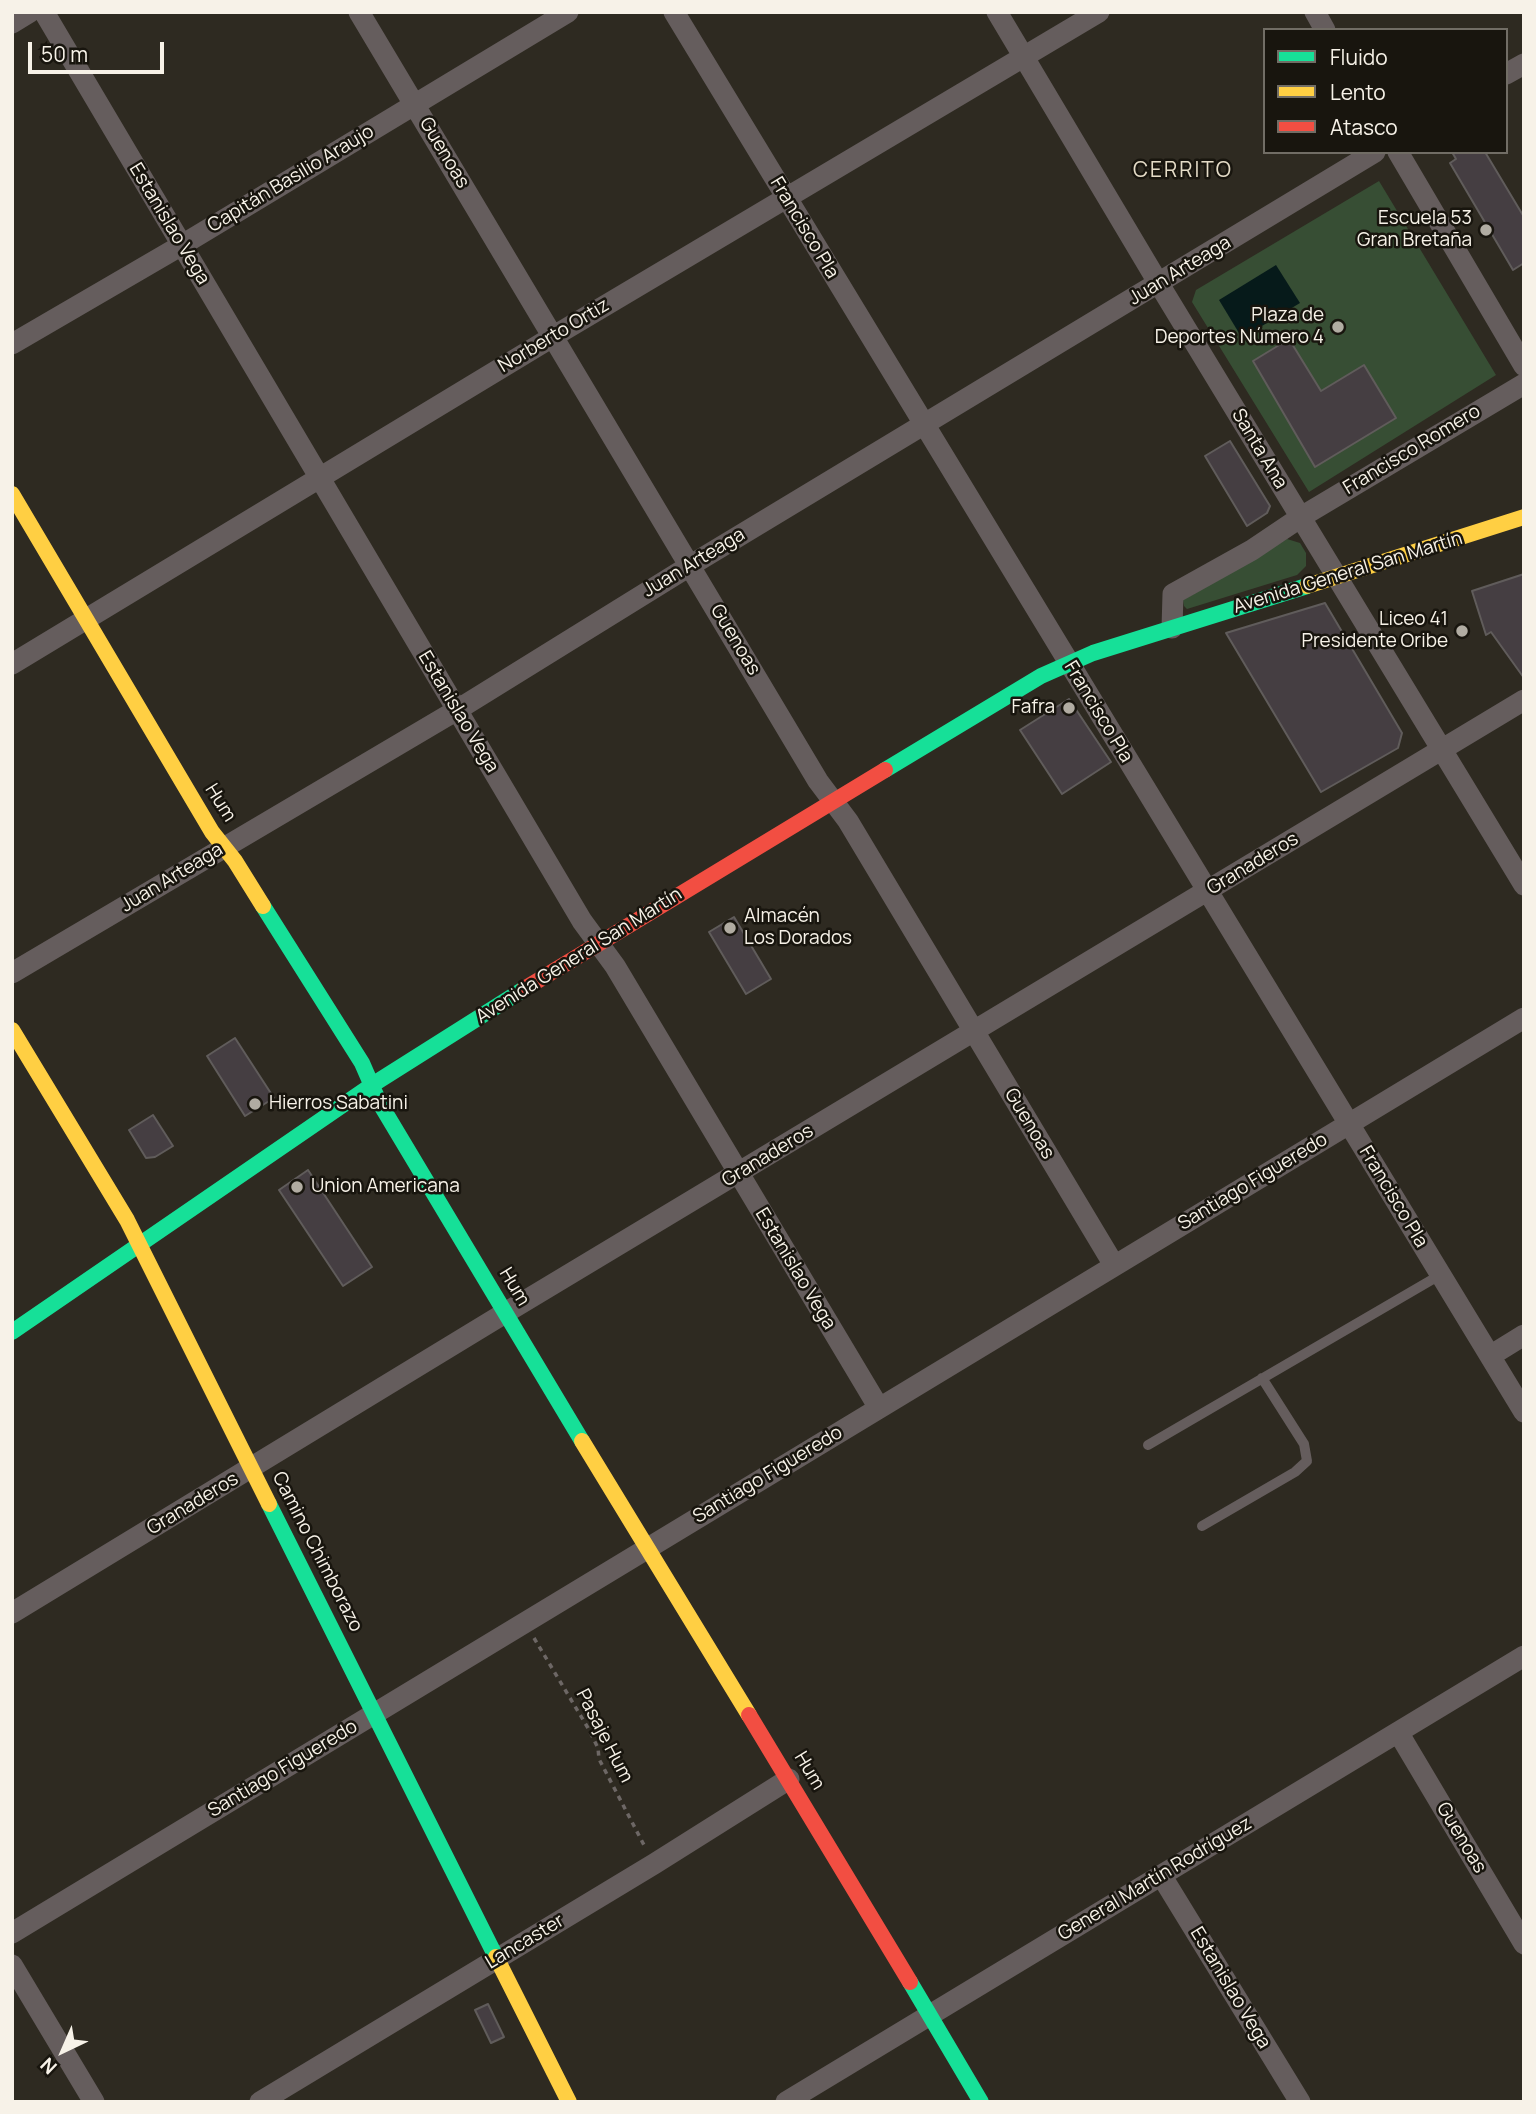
<!DOCTYPE html>
<meta charset="utf-8">
<style>
body{margin:0}
#map{position:relative;width:1536px;height:2114px;overflow:hidden;background:#2e2a21;font-family:Manrope,sans-serif}
canvas{display:block}
.frame{position:absolute;inset:0;border:14px solid #f7f2e8;pointer-events:none}
.legend{position:absolute;left:1263px;top:28px;width:245px;height:126px;box-sizing:border-box;background:#18150e;border:2px solid #716d65;margin:0;padding:9px 12px;list-style:none;font-size:21px;color:#f7f2e8}
.legend li{display:flex;align-items:center;gap:14px;height:35px}
.legend b{width:35px;border:2px solid #716d65}
.north{position:absolute;left:28px;top:2016px;width:70px;height:70px;-webkit-text-stroke:5px #18150e;paint-order:stroke;rotate:224deg;font-size:19px;font-weight:700;line-height:28px;text-align:center;color:#f7f2e8}
.north::after{content:'';display:block;margin:auto;width:24px;height:32px;background:#f7f2e8;clip-path:polygon(50% 0,100% 100%,50% 72%,0 100%)}
.scale{position:absolute;left:28px;top:42px;width:136px;height:32px;box-sizing:border-box;border:4px solid #f7f2e8;border-top:0;padding-left:9px;font-size:21px;line-height:24px;white-space:nowrap;color:#f7f2e8;-webkit-text-stroke:5px #18150e;paint-order:stroke}
</style>
<div id="map">
<canvas width="1536" height="2114"></canvas>
<div class="frame"></div>
<ul class="legend">
<li><b style="height:9px;background:#16e098"></b>Fluido</li>
<li><b style="height:9px;background:#ffcf43"></b>Lento</li>
<li><b style="height:9px;background:#f24e42"></b>Atasco</li>
</ul>
<div class="north">N</div>
<div class="scale">50 m</div>
</div>
<script>
const ctx = document.querySelector('canvas').getContext('2d');
ctx.lineJoin = 'round';
function fillPath(path, color) { ctx.fillStyle = color; ctx.fill(path, 'evenodd'); }
const poly = rows => new Path2D(rows.map(r => 'M' + r).join(''));
function trace(path, color, width, dash) { ctx.strokeStyle = color; ctx.lineWidth = width; ctx.lineCap = dash ? 'butt' : 'round'; ctx.setLineDash(dash || []); ctx.stroke(path); }
function write(font, color, halo, rows, align = 'center') {
  ctx.font = font + ' Manrope,sans-serif'; ctx.lineWidth = 5; ctx.setLineDash([]); ctx.textBaseline = 'middle'; ctx.strokeStyle = halo; ctx.fillStyle = color; for (const [text, x, y, turn = 0] of rows) {
    ctx.save(); ctx.translate(x, y); ctx.rotate((+turn || 0) * Math.PI / 180); ctx.textAlign = isNaN(turn) ? turn : align; if (halo) ctx.strokeText(text, 0, 0); ctx.fillText(text, 0, 0); ctx.restore();
  }
}
fillPath(poly([
 [1379,181,1496,375,1309,492,1192,302,1196,290],
 [1287,539,1300,543,1306,553,1306,566,1297,575,1187,609,1184,606,1183,600]
]), '#374e34');
fillPath(poly([
 [1276,265,1300,303,1242,338,1219,300]
]), '#061a1a');
const building = poly([
 [1452,152,1485,152,1524,217,1524,263,1513,270,1450,163,1456,159,1452,152],
 [1289,339,1321,391,1364,365,1396,418,1315,467,1253,361,1289,339],
 [1230,441,1270,506,1267,513,1247,526,1205,456,1230,441],
 [1524,574,1524,678,1491,632,1486,635,1472,591,1524,574],
 [1325,603,1402,733,1398,748,1321,792,1226,633,1325,603],
 [1069,699,1111,762,1062,794,1020,730,1069,699],
 [734,917,771,979,746,994,709,932,734,917],
 [235,1038,274,1098,245,1116,207,1056,235,1038],
 [153,1115,173,1146,155,1157,146,1158,129,1130,153,1115],
 [308,1170,372,1267,343,1286,279,1190,308,1170],
 [488,2004,504,2037,491,2043,475,2010,488,2004]
]);
fillPath(building, '#453e42');
trace(building, '#605c5b', 2);
trace(poly([
 [534,1638,588,1728,598,1748,599,1759,645,1847]
]), '#6d6765', 3.5, [5, 5]);
trace(poly([
 [1148,1445,1440,1275],
 [1202,1526,1295,1472,1307,1461,1304,1444,1262,1378]
]), '#655d5d', 10);
trace(poly([
 [44,12,582,921,615,966,879,1408],
 [359,12,818,781,848,821,1114,1265],
 [674,12,1524,1412],
 [997,12,1159,284,1524,885],
 [1315,12,1325,30],
 [12,23,30,12],
 [1506,74,1524,64],
 [1398,152,1524,366],
 [12,344,182,245,568,12],
 [1172,628,1173,594,1252,550,1301,517,1524,384],
 [12,664,554,336,1099,12],
 [12,973,457,710,691,565,1375,152],
 [1490,1356,1524,1335],
 [12,1613,505,1313,1524,700],
 [1398,1732,1524,1944],
 [1161,1875,1300,2102],
 [12,1933,1524,1018],
 [12,1965,94,2102],
 [260,2102,654,1864,789,1779],
 [786,2102,1524,1656]
]), '#655d5d', 21);
trace(poly([
 [885,770,1041,676,1093,653,1307,586],
 [263,906,362,1063,379,1102,582,1441],
 [12,1332,372,1085,524,989],
 [269,1504,496,1957],
 [910,1982,981,2102]
]), '#16e098', 16);
trace(poly([
 [12,494,212,832,235,861,263,906],
 [1307,586,1524,517],
 [12,1030,127,1220,269,1504],
 [582,1441,749,1715],
 [496,1957,569,2102]
]), '#ffcf43', 16);
trace(poly([
 [524,989,885,770],
 [749,1715,910,1982]
]), '#f24e42', 16);
for (const [x, y, r, color] of [
 [1486,230,7,"#b1aca2"],
 [1338,327,7,"#b1aca2"],
 [1462,631,7,"#b1aca2"],
 [1069,708,7,"#b1aca2"],
 [730,928,7,"#b1aca2"],
 [255,1104,7,"#b1aca2"],
 [297,1187,7,"#b1aca2"]
]) { const dot = new Path2D(); dot.arc(x, y, r, 0, 2 * Math.PI); ctx.fillStyle = color; ctx.fill(dot); trace(dot, '#18150e', 2.5); }
write('19px', '#f7f2e8', '#18150e', [
 ["Guenoas",444,153,59],
 ["Capitán Basilio Araujo",291,179,-31],
 ["Estanislao Vega",169,224,59],
 ["Francisco Pla",804,228,59],
 ["Juan Arteaga",1180,271,-31],
 ["Norberto Ortiz",554,336,-31],
 ["Santa Ana",1259,449,59],
 ["Francisco Romero",1412,450,-31],
 ["Juan Arteaga",694,563,-31],
 ["Avenida General San Martín",1348,573,-17],
 ["Guenoas",735,640,59],
 ["Estanislao Vega",458,712,59],
 ["Francisco Pla",1098,712,59],
 ["Hum",220,803,58],
 ["Granaderos",1253,864,-31],
 ["Juan Arteaga",172,878,-31],
 ["Avenida General San Martín",579,956,-32],
 ["Guenoas",1029,1124,59],
 ["Granaderos",768,1156,-31],
 ["Santiago Figueredo",1253,1182,-31],
 ["Francisco Pla",1393,1197,59],
 ["Estanislao Vega",795,1269,59],
 ["Hum",514,1287,59],
 ["Santiago Figueredo",768,1475,-31],
 ["Granaderos",193,1504,-31],
 ["Camino Chimborazo",317,1552,63],
 ["Pasaje Hum",604,1736,63],
 ["Santiago Figueredo",283,1769,-31],
 ["Hum",809,1771,59],
 ["Guenoas",1461,1838,59],
 ["General Martín Rodríguez",1155,1879,-31],
 ["Lancaster",525,1942,-31],
 ["Estanislao Vega",1230,1988,59]
]);
write('19px', '#f7f2e8', '#18150e', [
 ["Escuela 53",1472,219],
 ["Gran Bretaña",1472,241],
 ["Plaza de",1324,316],
 ["Deportes Número 4",1324,338],
 ["Liceo 41",1448,620],
 ["Presidente Oribe",1448,642],
 ["Fafra",1055,708],
 ["Almacén",744,917,"left"],
 ["Los Dorados",744,939,"left"],
 ["Hierros Sabatini",269,1104,"left"],
 ["Union Americana",311,1187,"left"]
], 'right');
ctx.letterSpacing = '2px';
write('21px', '#e5dcc7', '#18150e', [
 ["CERRITO",1183,171]
]);
ctx.letterSpacing = '0px';
</script>
